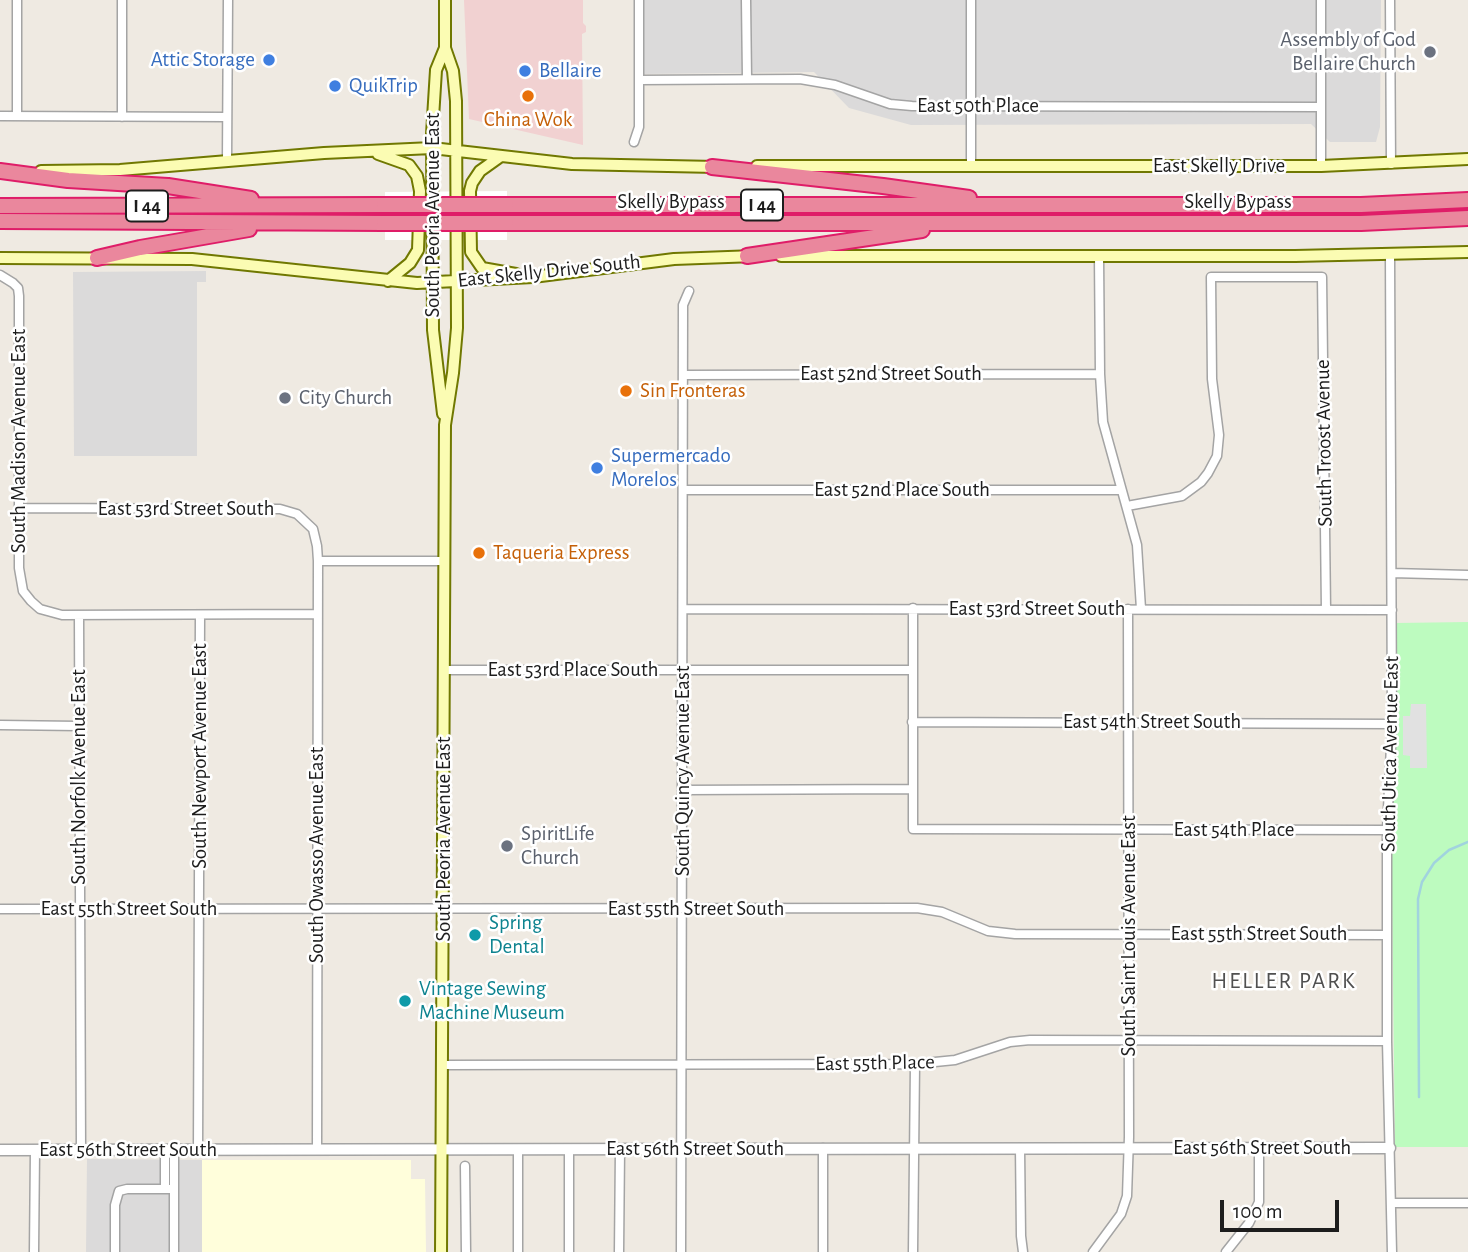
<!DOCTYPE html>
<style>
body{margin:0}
#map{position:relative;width:1468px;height:1252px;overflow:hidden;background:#efeae2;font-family:"Alegreya Sans",sans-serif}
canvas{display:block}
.scale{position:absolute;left:1220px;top:1200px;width:119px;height:32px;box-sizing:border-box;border:4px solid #1d1d1d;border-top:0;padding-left:9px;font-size:21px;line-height:24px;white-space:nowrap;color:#1d1d1d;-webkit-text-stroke:5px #fff;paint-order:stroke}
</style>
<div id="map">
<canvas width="1468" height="1252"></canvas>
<div class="scale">100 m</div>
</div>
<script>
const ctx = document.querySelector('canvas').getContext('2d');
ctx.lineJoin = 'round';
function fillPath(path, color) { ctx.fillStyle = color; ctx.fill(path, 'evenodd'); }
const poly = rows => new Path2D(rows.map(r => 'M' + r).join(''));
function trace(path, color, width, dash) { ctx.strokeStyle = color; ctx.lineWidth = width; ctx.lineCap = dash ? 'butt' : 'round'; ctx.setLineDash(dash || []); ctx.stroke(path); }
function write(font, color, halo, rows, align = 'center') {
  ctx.font = font + ' "Alegreya Sans",sans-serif'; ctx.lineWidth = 5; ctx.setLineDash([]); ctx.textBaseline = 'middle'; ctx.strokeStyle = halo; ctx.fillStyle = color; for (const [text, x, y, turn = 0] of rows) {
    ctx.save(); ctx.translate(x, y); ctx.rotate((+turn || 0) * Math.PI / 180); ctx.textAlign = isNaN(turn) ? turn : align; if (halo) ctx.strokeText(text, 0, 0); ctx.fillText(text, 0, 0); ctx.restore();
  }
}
fillPath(poly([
 [644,0,1381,0,1380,127,1376,142,1330,142,1311,124,911,125,849,108,814,72,642,74],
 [206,271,206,282,197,282,197,456,74,456,73,272],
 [87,1159,202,1160,202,1252,86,1252]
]), '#dbdada');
fillPath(poly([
 [464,0,583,0,583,23,586,26,586,32,582,34,583,145,469,119]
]), '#f1d1d1');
fillPath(poly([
 [202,1160,411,1160,411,1179,425,1179,426,1252,202,1252]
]), '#fffedb');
fillPath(poly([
 [1468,622,1468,1147,1395,1147,1391,812,1396,776,1396,623]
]), '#bdfbbf');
fillPath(poly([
 [1411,704,1426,704,1427,768,1410,768,1410,756,1403,755,1403,716,1410,716]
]), '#e1e1e1');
fillPath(poly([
 [507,191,507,240,385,240,385,192]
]), '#fff');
trace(poly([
 [1419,1097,1418,899,1422,882,1434,863,1449,850,1468,842]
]), '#a1d3de', 2.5);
const minor = poly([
 [122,0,122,117],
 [746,0,747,78],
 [1390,0,1391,164],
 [639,80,800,79,835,85,890,104,912,106,1321,107],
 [0,116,227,117],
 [17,116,17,0],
 [634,142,639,127,639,0],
 [227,161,228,0],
 [971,166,971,0],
 [1321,166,1321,0],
 [1099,256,1100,374,1103,422,1137,545,1141,609],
 [1390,256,1392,724,1387,830,1387,1041,1392,1252],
 [0,275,13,283,18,288,19,296,19,568,23,591,31,601,40,609,62,615,316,614],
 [683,375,1100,374],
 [684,490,1121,490],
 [1127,506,1182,496,1201,482,1208,473,1217,456,1219,435,1212,379,1211,277,1322,277,1326,610],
 [19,508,280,509,297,514,313,529,317,546,318,561,317,1150],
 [318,561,444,561],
 [1392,573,1468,575],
 [913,608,913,829,1387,830],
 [683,609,1392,610],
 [79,615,81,1150],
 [444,670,912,670],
 [912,722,1392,724],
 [0,725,79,726],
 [683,790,912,789],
 [0,909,917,908,942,912,988,931,1015,934,1387,935],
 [443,1065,915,1064,955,1060,1010,1042,1030,1040,1387,1041],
 [1020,1148,1021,1236,1023,1252],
 [198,1150,200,615],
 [465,1166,466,1252],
 [165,1189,165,1149],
 [1392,1203,1468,1203],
 [34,1252,35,1150],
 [115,1252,115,1205,119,1191,127,1189,174,1189],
 [174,1252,174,1149],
 [518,1252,518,1149],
 [569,1252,569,1149],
 [619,1252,620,1149],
 [681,1252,683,305,689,291],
 [823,1252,823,1148],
 [913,1252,915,1064],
 [1093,1252,1121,1214,1127,1196,1129,1137,1128,609],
 [1226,1252,1249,1223,1259,1202,1259,1148]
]);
const tertiary = poly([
 [0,1150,1390,1148]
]);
const secondary = poly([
 [378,154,409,165,417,176,420,191,418,250,410,263,388,281],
 [501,156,480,171,472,183,470,191,471,252,482,268,516,274],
 [757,166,1321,166,1468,159],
 [41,171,120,170,324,153,432,148,572,164,716,167],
 [781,256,1295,256,1468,252],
 [0,258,192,259,417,283,533,277,674,259,755,256],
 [443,414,433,330,432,134,436,70,445,48],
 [441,1252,445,425,453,373,457,328,456,101,453,71,445,48,445,0]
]);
const motorway = poly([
 [712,167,883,186,969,198],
 [0,171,68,180,168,186,251,199],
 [506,205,1361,205,1468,200],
 [0,206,384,205],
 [0,221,384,223],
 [506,223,1361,223,1468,218],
 [747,256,922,230],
 [97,258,140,248,249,229]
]);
trace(minor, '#a4a4a4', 11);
trace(tertiary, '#a4a4a4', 13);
trace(secondary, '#707801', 14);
trace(motorway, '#df1d68', 18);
trace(minor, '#fff', 8);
trace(tertiary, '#fff', 10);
trace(secondary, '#fbfcb3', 10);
trace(motorway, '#ea879d', 14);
const motorwayBridge = poly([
 [384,205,506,205],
 [384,223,506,223]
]);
trace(motorwayBridge, '#df1d68', 18, []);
trace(motorwayBridge, '#ea879d', 14);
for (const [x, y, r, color] of [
 [1430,52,7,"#6b7280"],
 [269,60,7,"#3f7fe0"],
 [525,71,7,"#3f7fe0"],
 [335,86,7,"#3f7fe0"],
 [528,96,7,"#e8710a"],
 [626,391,7,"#e8710a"],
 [285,398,7,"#6b7280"],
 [597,468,7,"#3f7fe0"],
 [479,553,7,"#e8710a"],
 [507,846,7,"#6b7280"],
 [475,935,7,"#0f9aa8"],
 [405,1001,7,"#0f9aa8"]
]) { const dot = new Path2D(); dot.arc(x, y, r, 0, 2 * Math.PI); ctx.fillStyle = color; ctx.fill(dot); trace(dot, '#fff', 2.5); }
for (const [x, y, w] of [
 [762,205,42],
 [147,206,42]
]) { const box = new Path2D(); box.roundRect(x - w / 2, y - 15.5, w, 31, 5); ctx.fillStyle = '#fff'; ctx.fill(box); trace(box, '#1d1d1d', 2); }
write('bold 19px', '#1d1d1d', null, [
 ["I 44",762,205],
 ["I 44",147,206]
]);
write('21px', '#5b616d', '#fff', [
 ["Assembly of God",1416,40,"right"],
 ["Bellaire Church",1416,64,"right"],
 ["City Church",299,398],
 ["SpiritLife",521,834],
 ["Church",521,858]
], 'left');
write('21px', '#366cbe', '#fff', [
 ["Attic Storage",255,60,"right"],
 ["Bellaire",539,71],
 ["QuikTrip",349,86],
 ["Supermercado",611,456],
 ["Morelos",611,480]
], 'left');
write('21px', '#1d1d1d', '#fff', [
 ["East 50th Place",978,106],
 ["East Skelly Drive",1219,166],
 ["Skelly Bypass",671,202],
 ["Skelly Bypass",1238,202],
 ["South Peoria Avenue East",433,215,-90],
 ["East Skelly Drive South",549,271,-6],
 ["East 52nd Street South",891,374],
 ["South Madison Avenue East",19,441,-90],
 ["South Troost Avenue",1324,443,-91],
 ["East 52nd Place South",902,490],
 ["East 53rd Street South",186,509],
 ["East 53rd Street South",1037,609],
 ["East 53rd Place South",573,670],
 ["East 54th Street South",1152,722],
 ["South Utica Avenue East",1390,754,-89],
 ["South Newport Avenue East",200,756,-90],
 ["South Quincy Avenue East",683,771,-90],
 ["South Norfolk Avenue East",79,777,-90],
 ["East 54th Place",1234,830],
 ["South Peoria Avenue East",444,839,-90],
 ["South Owasso Avenue East",317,855,-90],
 ["East 55th Street South",129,909],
 ["East 55th Street South",696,909],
 ["East 55th Street South",1259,934],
 ["South Saint Louis Avenue East",1129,936,-90],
 ["East 55th Place",875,1063,-1],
 ["East 56th Street South",1262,1148],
 ["East 56th Street South",695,1149],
 ["East 56th Street South",128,1150]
]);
write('21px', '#c56008', '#fff', [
 ["China Wok",528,120,"center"],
 ["Sin Fronteras",640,391],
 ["Taqueria Express",493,553]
], 'left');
write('21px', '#0d838f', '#fff', [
 ["Spring",489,923],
 ["Dental",489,947],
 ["Vintage Sewing",419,989],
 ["Machine Museum",419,1013]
], 'left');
ctx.letterSpacing = '2px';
write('23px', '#505050', '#fff', [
 ["HELLER PARK",1284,981]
]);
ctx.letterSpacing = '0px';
</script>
